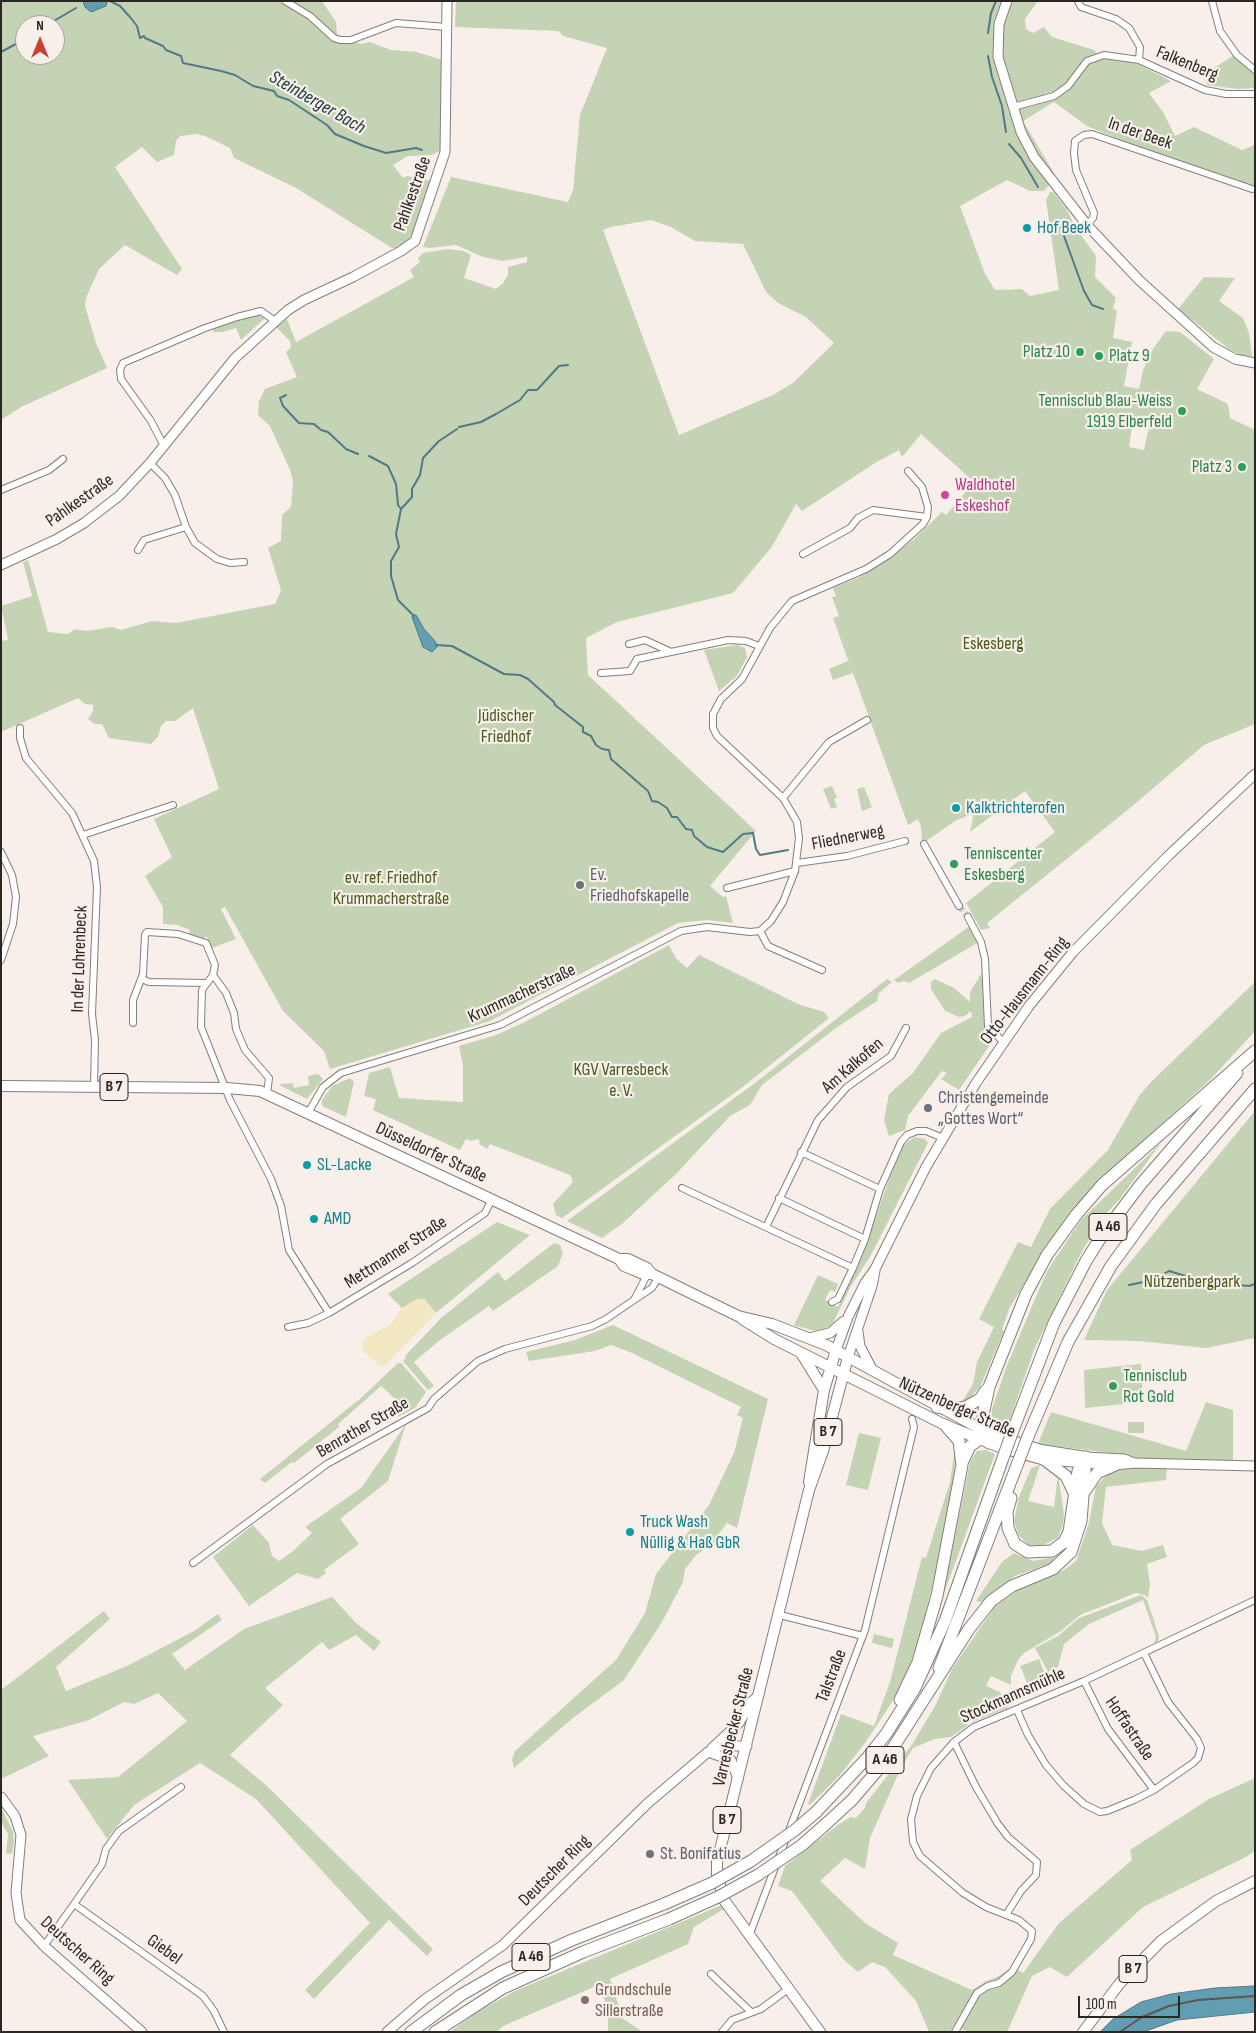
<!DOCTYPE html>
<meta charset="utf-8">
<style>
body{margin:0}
#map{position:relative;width:1256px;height:2033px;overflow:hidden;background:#f8efea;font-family:"Sofia Sans Condensed",sans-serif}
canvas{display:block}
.frame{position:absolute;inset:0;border:2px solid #2a2624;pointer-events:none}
.north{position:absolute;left:15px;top:15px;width:50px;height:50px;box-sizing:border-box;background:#f8efea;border:1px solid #a69f9b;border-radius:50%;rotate:0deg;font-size:14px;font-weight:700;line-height:20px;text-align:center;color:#2a2624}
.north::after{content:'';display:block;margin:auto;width:18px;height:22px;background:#cd3f34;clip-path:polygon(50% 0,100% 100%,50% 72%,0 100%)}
.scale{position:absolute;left:1078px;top:1996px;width:102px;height:22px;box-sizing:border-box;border:2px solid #2a2624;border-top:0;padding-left:6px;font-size:15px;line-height:18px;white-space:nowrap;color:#2a2624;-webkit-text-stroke:4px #f8efea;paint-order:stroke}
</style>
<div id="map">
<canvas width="1256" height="2033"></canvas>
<div class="frame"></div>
<div class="north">N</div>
<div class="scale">100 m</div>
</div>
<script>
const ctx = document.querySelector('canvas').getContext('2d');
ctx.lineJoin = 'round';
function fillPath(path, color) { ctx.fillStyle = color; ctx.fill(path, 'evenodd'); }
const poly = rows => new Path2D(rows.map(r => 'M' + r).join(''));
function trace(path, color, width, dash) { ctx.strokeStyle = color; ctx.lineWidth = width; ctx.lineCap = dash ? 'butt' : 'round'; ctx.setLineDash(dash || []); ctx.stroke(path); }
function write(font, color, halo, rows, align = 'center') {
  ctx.font = font + ' "Sofia Sans Condensed",sans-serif'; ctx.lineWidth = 4.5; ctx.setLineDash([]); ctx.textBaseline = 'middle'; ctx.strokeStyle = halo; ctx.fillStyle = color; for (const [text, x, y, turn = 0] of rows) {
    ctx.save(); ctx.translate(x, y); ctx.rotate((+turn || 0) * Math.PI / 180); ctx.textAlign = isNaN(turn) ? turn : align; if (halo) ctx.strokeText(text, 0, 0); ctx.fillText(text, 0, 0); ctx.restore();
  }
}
fillPath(poly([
 [1,1,322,1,336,22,337,34,343,38,361,44,370,42,391,50,417,52,442,60,441,150,432,155,408,156,393,165,403,178,407,176,433,181,413,235,405,245,399,248,392,248,296,188,234,158,230,148,205,136,197,134,180,136,176,141,174,155,157,162,142,147,115,167,182,269,177,275,125,245,99,269,86,298,85,306,96,343,107,368,23,406,1,420],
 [25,25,55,25,55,55,25,55],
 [456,1,1038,1,1025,19,1026,29,1033,33,1044,27,1052,37,1094,50,1102,58,1132,61,1171,81,1149,93,1163,112,1175,136,1194,127,1242,150,1255,145,1255,189,1162,157,1087,126,1054,102,1023,121,1054,173,1052,182,1044,191,1030,191,1007,180,960,206,985,274,995,290,1022,289,1030,296,1059,290,1046,200,1050,192,1053,192,1066,208,1076,228,1096,256,1095,277,1116,298,1113,308,1117,311,1113,338,1132,342,1124,386,1139,389,1143,370,1153,349,1166,331,1180,332,1214,359,1197,389,1228,404,1230,418,1255,430,1255,724,1204,745,1130,808,987,923,990,928,981,930,966,903,1055,832,1025,791,970,832,974,813,955,821,922,844,921,827,918,819,908,825,853,673,833,680,829,669,848,661,852,671,833,618,839,616,832,597,836,597,833,588,858,578,887,560,913,540,942,512,946,515,974,482,921,434,902,457,899,450,875,463,802,511,796,504,771,548,733,593,617,622,586,638,588,675,756,831,710,886,723,897,726,896,733,923,707,920,678,923,490,1021,330,1069,324,1051,283,1011,225,907,221,909,236,939,212,948,207,937,199,939,189,934,190,930,177,925,163,924,163,907,145,876,172,857,154,819,219,789,193,708,175,721,166,721,161,726,158,737,151,744,109,738,102,724,94,724,88,719,93,711,93,705,85,704,78,698,1,732,1,641,8,640,1,606,32,596,23,562,28,560,48,632,68,634,75,629,86,631,112,627,121,630,152,621,176,623,275,604,281,590,268,548,281,541,282,515,291,507,293,481,290,470,270,426,258,415,259,401,265,389,297,377,286,352,291,347,290,341,276,327,287,319,296,342,414,277,410,270,420,262,418,258,423,253,448,249,464,251,471,255,464,278,496,289,503,283,508,275,508,267,527,262,527,257,503,261,483,257,456,245,430,248,423,247,451,177,568,202,573,190,580,115,607,48,563,36,558,31,455,27],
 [651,220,671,227,695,241,743,244,766,292,778,303,806,317,834,343,793,383,773,395,679,435,603,230,611,227],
 [1133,420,1150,423,1144,450,1129,447],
 [1234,55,1255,74,1255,88,1238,89,1207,85,1203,66,1214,68],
 [1204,277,1235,278,1219,301,1243,318,1249,333,1252,356,1241,355,1229,349,1178,309],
 [256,314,265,318,241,340,236,328,223,332,213,332,213,328],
 [737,645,745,648,747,657,737,676,719,691,704,650],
 [832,786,837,798,834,799,837,807,831,809,823,789],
 [864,787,872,807,862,811,857,789],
 [970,926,979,942,909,983,905,981,898,983,894,980],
 [669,945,676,958,687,968,699,955,798,1004,824,1012,829,1018,744,1086,562,1218,556,1215,553,1204,573,1182,570,1175,490,1144,487,1149,479,1144,480,1141,477,1139,471,1141,466,1139,460,1150,373,1110,376,1099,364,1096,369,1073,390,1067,399,1098,463,1102,463,1065,459,1046,496,1035,523,1023],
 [981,974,984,990,984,1026,991,1043,959,1090,941,1079,947,1073,942,1071,908,1116,905,1130,889,1136,884,1120,889,1094,913,1073,941,1033,972,1017,971,1011,965,1016,959,1017,945,1011,931,989,931,982,935,979,954,988,970,1002,970,992],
 [887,979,892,982,879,993,877,1001,836,1028,762,1085,750,1105,730,1116,676,1174,623,1223,602,1238,567,1221,755,1083],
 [1255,982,1255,1031,1210,1080,1103,1177,1075,1207,1047,1246,1009,1309,1002,1330,1004,1331,980,1387,964,1404,961,1403,973,1384,977,1362,994,1327,979,1319,1018,1242,1031,1247,1050,1209,1108,1150,1139,1096,1152,1081],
 [318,1074,323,1079,307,1099,281,1086,280,1084,293,1083,294,1088,309,1085,308,1076],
 [350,1078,354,1082,346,1117,322,1106,322,1100,332,1086],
 [1255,1111,1255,1338,1206,1348,1139,1341,1084,1340,1107,1290],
 [915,1137,925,1139,928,1143,870,1257,851,1286,833,1323,825,1329,815,1331,794,1325,818,1275,838,1284,835,1292,830,1290,825,1300,838,1307,866,1246,889,1179,904,1144],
 [1161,1143,1119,1200,1100,1220,1079,1257,1034,1350,1007,1428,997,1431,992,1428,992,1409,1007,1365,1047,1271,1081,1220],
 [497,1222,530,1235,436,1313,424,1299,417,1299,402,1308,388,1294],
 [554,1243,560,1245,563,1253,558,1266,493,1311,489,1306,440,1340,414,1362,434,1386,428,1390,403,1361,406,1358,405,1356,441,1318,498,1272,505,1281],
 [613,1325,768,1399,737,1528,727,1523,717,1536,716,1546,711,1545,696,1555,685,1569,683,1582,662,1622,624,1680,573,1718,514,1768,512,1760,515,1751,616,1660,645,1613,656,1574,709,1505,734,1453,743,1418,737,1415,741,1407,632,1353,611,1345,595,1351,529,1361,526,1352,575,1340],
 [398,1363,401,1363,426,1392,415,1408,398,1417,392,1408,396,1403,393,1397,381,1386,338,1424,339,1427,294,1463,292,1462,265,1483,260,1479,361,1398],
 [1141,1364,1143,1402,1085,1408,1084,1370],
 [1206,1402,1233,1410,1233,1463,1167,1466,1166,1480,1106,1487,1102,1523,1112,1545,1142,1551,1163,1545,1167,1557,1147,1564,1150,1584,1148,1598,1145,1595,1136,1593,1080,1615,1061,1631,1024,1653,1018,1660,1011,1676,1011,1685,991,1676,986,1686,1000,1692,1008,1708,972,1722,972,1713,967,1726,951,1737,935,1739,913,1748,900,1770,870,1838,865,1869,845,1858,820,1881,865,1923,898,1943,893,1955,972,1990,986,1981,995,1978,1013,1967,1023,1973,1059,1923,1132,1860,1130,1850,1209,1799,1255,1778,1255,1851,1246,1857,1143,1907,1067,1977,1050,1967,1032,1976,1007,2032,968,2032,954,2025,950,2032,929,2032,916,2001,885,1967,872,1962,858,1972,843,1959,792,1891,778,1886,785,1866,839,1824,851,1817,856,1818,865,1808,866,1803,913,1743,935,1706,952,1669,995,1606,1024,1586,1064,1570,1076,1561,1089,1523,1096,1486,1108,1474,1111,1453,1038,1444,1051,1412,1186,1451],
 [1128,1422,1144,1422,1144,1433,1128,1433],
 [406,1424,388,1481,340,1519,359,1544,324,1570,326,1573,318,1579,297,1573,249,1606,213,1557,253,1525,269,1543,272,1556,279,1561,293,1551,312,1533,305,1527,361,1488],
 [859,1433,881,1438,868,1490,846,1485],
 [955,1447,956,1462,941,1550,923,1624,910,1665,892,1702,865,1743,840,1775,810,1805,808,1804,841,1714,874,1726,890,1682,922,1557,926,1558,950,1482],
 [986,1450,995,1454,942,1599,970,1462,977,1451],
 [1040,1465,1028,1501,1054,1507,1058,1474,1064,1514,1063,1524,1058,1538,1043,1545,1028,1545,1018,1534,1014,1521,1019,1497,1031,1468],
 [1014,1553,1033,1561,1054,1557,1054,1562,1015,1576,981,1602,976,1601,1002,1562],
 [1141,1595,1147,1600,1159,1636,1158,1641,1154,1643,1156,1637,1143,1600,1089,1624,1064,1644,1058,1667,1048,1672,1035,1648,1058,1636,1079,1618],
 [332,1597,356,1623,381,1642,374,1651,356,1635,329,1650,322,1642,265,1688,283,1705,230,1755,268,1787,433,1949,427,1956,389,1920,314,1999,305,1990,370,1923,256,1799,200,1763,134,1805,107,1839,68,1780,118,1777,187,1721,158,1693,134,1704,124,1702,89,1720,33,1736,49,1756,1,1779,1,1690,104,1611,110,1619,56,1667,66,1691,127,1666,194,1631,218,1614,222,1620,172,1654,185,1670,244,1629],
 [874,1634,894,1639,892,1648,872,1643],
 [1039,1659,1046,1677,1028,1685,1020,1666],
 [1,1807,13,1832,14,1843,12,1853,10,1854,6,1853,8,1834,1,1822],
 [722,1905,724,1909,694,1927,688,1944,610,1979,623,2019,643,2032,608,2032,608,2016,601,1984,503,2026,497,2032,450,2032,477,2012,517,1990]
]), '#c5d3b5');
fillPath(poly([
 [417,1299,424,1299,436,1313,385,1366,380,1366,368,1356,362,1348,365,1338,391,1324,402,1308]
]), '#f2e8c2');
const water = poly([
 [83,1,107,1,107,2,106,6,91,12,85,7,83,1],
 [413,615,416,615,424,629,434,640,438,646,432,652,423,647,412,617,413,615],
 [1255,1986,1255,2012,1177,2020,1143,2032,1100,2032,1113,2019,1141,2002,1171,1994,1215,1988,1255,1986]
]);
fillPath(water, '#619eb1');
trace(water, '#507a87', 1);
trace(poly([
 [110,1,120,6,130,17,137,26,140,38,144,36,145,38,163,46,166,50,181,56,183,63,221,71,235,75,253,86,274,91,277,96,289,100,327,125,335,134,364,146,386,153,416,148,422,150],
 [47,25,76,8],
 [988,33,991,13,996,1],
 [1,52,25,39],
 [988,56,992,77,1002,106,1006,132],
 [1009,144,1021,158,1038,187],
 [1060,225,1084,291,1092,305,1103,309],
 [286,395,280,398,283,406,299,423,314,424,321,430,328,432,346,449,358,454],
 [459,427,481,422,496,414,520,400,528,390,537,390,559,366,568,365],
 [369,456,388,466,396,484,398,505,401,509,396,534,399,547,391,561,391,576,398,600,414,616],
 [401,509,412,497,412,489,420,475,423,458,439,441,457,429],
 [436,645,452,646,504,674,520,675,528,679,554,702,555,705,583,727,583,732,591,736,596,745,602,749,609,750,611,759,648,791,652,801,658,802,667,808,672,817,677,817,686,829,692,830,694,836,707,847,723,852,743,834,753,833,756,849,760,855,788,850],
 [1195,1281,1249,1286,1255,1284],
 [1129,1285,1153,1280,1169,1271,1189,1277]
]), '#507a87', 2);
trace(poly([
 [959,906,968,917]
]), '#cfc7c2', 6, [6, 3]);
const street = poly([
 [285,1,310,16,334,38,340,40,351,40,396,23,447,27],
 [1078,1,1081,7,1116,19,1129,28,1140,47,1139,60],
 [1212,1,1220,31,1237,55,1255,70],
 [1013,107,1054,96,1068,86,1087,61,1104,55,1139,60,1205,90,1226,94,1255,94],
 [1087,225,1093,218,1094,213,1076,170,1074,153,1075,141,1084,135,1092,134,1252,189],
 [164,446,151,421,121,379,120,370,123,363,205,328,237,317,261,311,275,321],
 [150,463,165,478,175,495,186,527,195,543,217,559,230,563,244,562],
 [1,490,49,470,63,459],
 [138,550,144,540,186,527],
 [803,554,850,528,858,518,873,510,927,517],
 [629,644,645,640,671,652,728,640,746,641,759,646],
 [601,673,630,671,637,659,671,652],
 [20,728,20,738,26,758,72,813,94,861,97,887,92,1014,95,1040,94,1087],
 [783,798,829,742,867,720],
 [83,835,173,805],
 [924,844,959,906],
 [1,852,12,875,16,897,13,924,1,960],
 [797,863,847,856,905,841],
 [727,888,795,871],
 [968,917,981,942,985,959,988,1026,1003,1042],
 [760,931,768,946,822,970],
 [213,975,226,993,234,1013,236,1029,245,1050,269,1078,267,1093],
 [142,979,149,982,207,983],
 [133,1023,133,1000,143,974,145,935,147,932,178,934,206,943,215,965,213,975,202,990,201,1027,230,1100,271,1179,281,1206,289,1250,329,1313],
 [308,1113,323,1087,341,1073,500,1025,681,931,707,927,750,932,760,931,771,921,783,902,795,871,799,838,797,822,783,798,717,736,713,728,713,714,721,699,742,679,770,628,792,601,866,569,890,554,923,524,927,517,928,507,922,487,908,471],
 [801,1152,880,1189],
 [682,1188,853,1268],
 [779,1198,865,1239],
 [766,1227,818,1120,847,1087,891,1056,906,1028],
 [647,1275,634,1300,652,1288,658,1278],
 [832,1302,838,1299,853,1268,865,1239,880,1189,901,1142,907,1135,917,1131,926,1131,943,1138],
 [288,1327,308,1323,329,1313,412,1263,485,1213,492,1199],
 [193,1563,327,1464,428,1408,434,1399,478,1361,505,1349,592,1326,606,1319,634,1300],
 [780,1615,863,1636],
 [1084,1681,1108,1729,1154,1790],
 [1017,1710,1028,1735,1046,1765,1063,1785,1084,1804,1100,1812,1107,1811,1134,1800,1154,1790,1193,1763,1198,1758,1201,1748,1197,1739,1168,1702,1144,1653],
 [954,1742,976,1787,998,1824,1008,1837,1037,1862,1036,1875,1021,1891,1006,1915],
 [74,1904,102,1864,106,1849,119,1831,181,1787],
 [749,1936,865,1630,914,1427,912,1419],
 [44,1946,74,1904,203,1996,214,2011,224,2032],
 [711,1974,751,2012],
 [722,2032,732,2020,761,2009,788,1989],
 [955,2032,977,1993,988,1986,999,1983,1012,1972,1031,1939,1032,1931,1019,1920,986,1907,963,1893,920,1856,913,1842,911,1819,917,1796,931,1768,954,1742,974,1727,1084,1681,1255,1600]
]);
const secondary = poly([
 [1007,1,999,24,998,57,1021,132,1034,157,1087,225,1139,280,1213,347,1235,359,1255,363],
 [1,565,57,539,84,523,119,496,150,463,235,358,288,310,304,300,353,277,401,251,415,241,445,152,447,1],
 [858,1332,860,1346,872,1369],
 [809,1338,830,1333,844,1321],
 [836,1350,848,1317,865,1283,875,1269,926,1167,976,1083,1029,1006,1073,952,1168,856,1255,774],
 [848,1357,872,1286,875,1271],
 [1086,1457,1124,1459,1134,1463],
 [1045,1460,1115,1465,1135,1463,1255,1466],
 [712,1748,739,1723,750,1703,759,1695],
 [708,1752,731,1760,738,1779],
 [1,1797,15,1816,21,1835,16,1893,20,1920,44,1946,142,2032],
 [387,2032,424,2000,503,1945,648,1803,708,1752,720,1746,747,1746]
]);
const primary = poly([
 [1,1086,227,1088,260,1091,619,1259,628,1259,647,1268,652,1274],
 [619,1259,624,1266,634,1270,643,1274,652,1274,738,1316,772,1324,826,1345,988,1433,1041,1450,1086,1457],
 [742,1319,774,1339,945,1425,1002,1448,1045,1460],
 [801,1353,824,1390],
 [809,1482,824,1390,836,1350],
 [820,2032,724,1900,717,1874,717,1862,809,1490,823,1451,848,1357],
 [1083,2032,1120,1983,1161,1941,1216,1901,1255,1881]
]);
const highway = poly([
 [937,1407,950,1409,966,1407,980,1399,986,1390],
 [1012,1433,1054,1323,1086,1261,1103,1234,1141,1184,1237,1073],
 [1027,1439,1068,1342,1111,1266,1156,1204,1255,1089],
 [989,1443,980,1429,989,1387,1026,1294,1047,1255,1076,1215,1102,1185,1255,1051],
 [1045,1460,1066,1476,1074,1493],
 [963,1461,970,1446,980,1439,994,1435],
 [1085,1491,1097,1473,1115,1465],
 [1011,1498,1007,1512,1008,1528,1015,1544,1028,1552,1052,1551,1064,1542,1069,1532,1078,1471],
 [939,1668,1019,1460],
 [900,1700,918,1662,937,1596,962,1465,959,1441,945,1425],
 [816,1812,868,1757,886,1734,915,1688,945,1621,1004,1455],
 [827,1823,852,1800,882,1765,969,1629,991,1601,1012,1586,1053,1569,1071,1552,1081,1521,1086,1457],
 [411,2032,461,1995,501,1972,572,1940,664,1904],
 [435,2032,503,1988,583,1952,669,1919]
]);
trace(street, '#857e79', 8);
trace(secondary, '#857e79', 11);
trace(primary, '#857e79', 12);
trace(highway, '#857e79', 13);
trace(street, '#fff', 6);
trace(secondary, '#fff', 9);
trace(primary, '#fff', 10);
trace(highway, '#fff', 11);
trace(poly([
 [1120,2032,1142,2017,1169,2006,1198,2000,1255,1996]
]), '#5b5654', 2);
const highwayBridge = poly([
 [1004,1455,1012,1433],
 [1019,1460,1027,1439],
 [664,1904,712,1883,751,1861,795,1830,816,1812],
 [669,1919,718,1897,758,1875,802,1845,827,1823]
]);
trace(highwayBridge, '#857e79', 13, []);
trace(highwayBridge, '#fff', 11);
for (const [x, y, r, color] of [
 [1027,228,5,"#0f9aa8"],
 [1080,352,5,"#2e9e5b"],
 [1099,356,5,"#2e9e5b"],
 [1182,411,5,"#2e9e5b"],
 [1242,467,5,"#2e9e5b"],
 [945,495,5,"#d1479c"],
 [956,808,5,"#0f9aa8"],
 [954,864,5,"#2e9e5b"],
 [580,885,5,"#6b7280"],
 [928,1108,5,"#6b7280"],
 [307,1165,5,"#0f9aa8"],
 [314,1219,5,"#0f9aa8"],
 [1113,1386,5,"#2e9e5b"],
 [630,1532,5,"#0f9aa8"],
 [650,1854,5,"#6b7280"],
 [585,2000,5,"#8d6e63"]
]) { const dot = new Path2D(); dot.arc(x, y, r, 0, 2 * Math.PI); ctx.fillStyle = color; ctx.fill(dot); trace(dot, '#f8efea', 2); }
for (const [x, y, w] of [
 [114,1087,28],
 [1108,1227,38],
 [828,1432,28],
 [885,1760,38],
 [727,1820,28],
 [531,1957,38],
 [1133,1969,28]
]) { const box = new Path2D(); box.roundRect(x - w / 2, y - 13.5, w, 27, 4); ctx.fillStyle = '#f8efea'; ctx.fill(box); trace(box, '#2a2624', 1); }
write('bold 16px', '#2a2624', null, [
 ["B 7",114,1087],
 ["A 46",1108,1227],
 ["B 7",828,1432],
 ["A 46",885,1760],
 ["B 7",727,1820],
 ["A 46",531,1957],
 ["B 7",1133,1969]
]);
write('18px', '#2a2624', '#f8efea', [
 ["Falkenberg",1187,64,22],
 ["In der Beek",1140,134,19],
 ["Pahlkestraße",413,194,-70],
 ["Pahlkestraße",80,501,-35],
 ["Fliednerweg",848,838,-11],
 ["In der Lohrenbeck",80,959,-88],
 ["Otto-Hausmann-Ring",1025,991,-52],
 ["Krummacherstraße",522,994,-25],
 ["Am Kalkofen",853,1066,-41],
 ["Düsseldorfer Straße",431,1153,25],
 ["Mettmanner Straße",396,1253,-33],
 ["Nützenberger Straße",957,1408,24],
 ["Benrather Straße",363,1428,-30],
 ["Talstraße",832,1676,-69],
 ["Stockmannsmühle",1013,1696,-24],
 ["Varresbecker Straße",734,1727,-76],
 ["Hoffastraße",1129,1729,56],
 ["Deutscher Ring",555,1871,-45],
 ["Giebel",164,1950,36],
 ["Deutscher Ring",77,1951,42]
]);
write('18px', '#0d838f', '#f8efea', [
 ["Hof Beek",1037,228],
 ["Kalktrichterofen",966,808],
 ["SL-Lacke",317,1165],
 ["AMD",324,1219],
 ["Truck Wash",640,1522],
 ["Nüllig & Haß GbR",640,1543]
], 'left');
write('18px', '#27864d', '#f8efea', [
 ["Platz 10",1070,352],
 ["Platz 9",1109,356,"left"],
 ["Tennisclub Blau-Weiss",1172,401],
 ["1919 Elberfeld",1172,422],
 ["Platz 3",1232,467],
 ["Tenniscenter",964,854,"left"],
 ["Eskesberg",964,875,"left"],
 ["Tennisclub",1123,1376,"left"],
 ["Rot Gold",1123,1397,"left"]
], 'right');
write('18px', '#b23c85', '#f8efea', [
 ["Waldhotel",955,485],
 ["Eskeshof",955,506]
], 'left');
write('18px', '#455d18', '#f8efea', [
 ["Eskesberg",993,644],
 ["Jüdischer",506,716],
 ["Friedhof",506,737],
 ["ev. ref. Friedhof",391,878],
 ["Krummacherstraße",391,899],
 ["KGV Varresbeck",621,1070],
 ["e. V.",621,1091],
 ["Nützenbergpark",1192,1282]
]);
write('18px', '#5b616d', '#f8efea', [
 ["Ev.",590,875],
 ["Friedhofskapelle",590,896],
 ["Christengemeinde",938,1098],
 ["„Gottes Wort“",938,1119],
 ["St. Bonifatius",660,1854]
], 'left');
write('18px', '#785e54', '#f8efea', [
 ["Grundschule",595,1990],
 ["Sillerstraße",595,2011]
], 'left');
write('italic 19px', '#183740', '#f8efea', [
 ["Steinberger Bach",317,103,30]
]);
</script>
